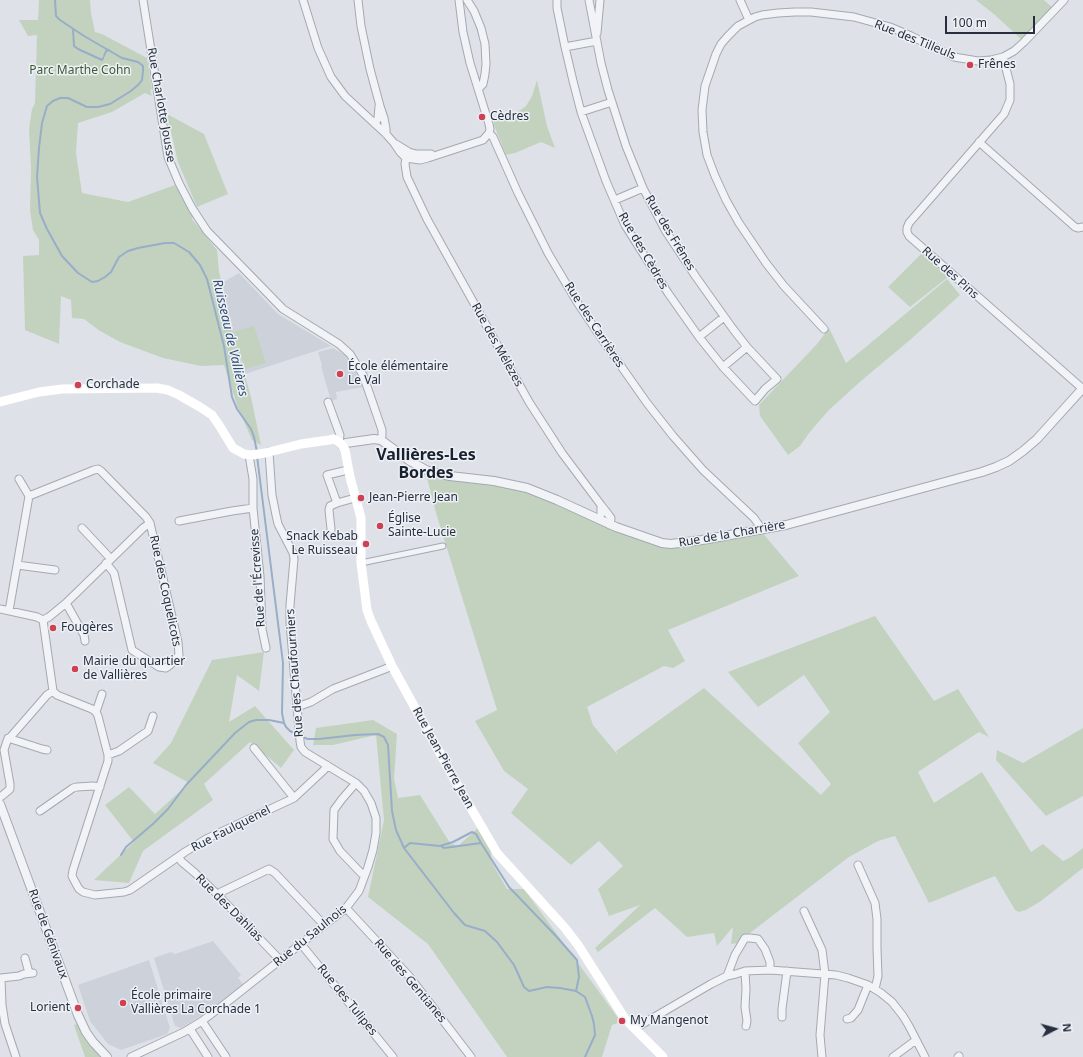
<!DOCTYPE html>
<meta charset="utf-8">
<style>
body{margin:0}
#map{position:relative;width:1083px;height:1057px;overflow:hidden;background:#dee2e8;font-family:"Noto Sans",sans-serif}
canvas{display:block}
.north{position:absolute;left:1035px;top:1009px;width:40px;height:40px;-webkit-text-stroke:3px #edf1f5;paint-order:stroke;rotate:84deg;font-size:11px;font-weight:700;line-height:16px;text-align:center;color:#272f3f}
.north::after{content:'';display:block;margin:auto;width:14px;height:18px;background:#272f3f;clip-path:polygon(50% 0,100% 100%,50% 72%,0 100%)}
.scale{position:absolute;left:945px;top:16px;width:90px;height:18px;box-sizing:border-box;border:2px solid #272f3f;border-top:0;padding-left:5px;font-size:12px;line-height:14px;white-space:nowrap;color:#272f3f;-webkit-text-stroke:3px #edf1f5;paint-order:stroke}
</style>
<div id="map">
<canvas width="1083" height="1057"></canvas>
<div class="north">N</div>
<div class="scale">100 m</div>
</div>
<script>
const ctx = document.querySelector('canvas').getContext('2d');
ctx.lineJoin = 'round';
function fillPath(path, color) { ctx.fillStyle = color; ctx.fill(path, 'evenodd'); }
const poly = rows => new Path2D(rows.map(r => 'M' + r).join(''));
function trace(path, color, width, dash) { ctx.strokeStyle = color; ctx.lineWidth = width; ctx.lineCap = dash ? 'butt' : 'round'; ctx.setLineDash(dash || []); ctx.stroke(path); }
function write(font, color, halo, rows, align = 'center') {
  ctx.font = font + ' "Noto Sans",sans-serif'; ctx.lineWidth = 3; ctx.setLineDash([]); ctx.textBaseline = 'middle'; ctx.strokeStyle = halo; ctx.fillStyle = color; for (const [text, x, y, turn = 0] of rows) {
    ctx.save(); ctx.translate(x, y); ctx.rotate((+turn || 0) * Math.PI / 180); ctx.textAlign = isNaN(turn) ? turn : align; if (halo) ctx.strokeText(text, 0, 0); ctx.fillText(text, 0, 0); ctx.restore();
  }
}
fillPath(poly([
 [239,273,278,314,331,346,245,374,234,335,222,283],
 [333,348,345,355,355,372,355,371,363,387,336,392,337,399,331,401,321,366,322,365,318,352],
 [213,941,241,975,238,978,243,984,210,1010,181,1028,175,1026,154,958,171,952,175,954],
 [149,960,170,1028,167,1034,121,1050,108,1044,90,1021,78,985]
]), '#ccd1da');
fillPath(poly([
 [39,0,90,0,91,13,95,32,102,34,147,58,152,89,150,90,152,96,145,93,112,112,78,123,76,153,82,193,128,202,175,185,193,217,192,219,217,250,219,272,233,332,254,326,266,363,245,369,234,337,251,397,261,445,252,440,238,408,224,365,201,366,163,358,120,342,100,331,84,319,72,318,71,300,61,296,59,344,25,330,23,256,39,255,39,240,33,230,30,211,31,168,29,129,32,109,35,103,37,35,28,36,19,20,38,20],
 [976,0,1044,0,1054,9,1024,42,995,15],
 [537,80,547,126,555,148,541,142,515,153,506,155,494,125,494,122,496,119,515,114,526,106,532,96],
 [167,114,204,134,228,194,197,207,178,162],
 [922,253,948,277,910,307,888,287],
 [947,279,960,295,910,340,861,381,829,410,809,433,800,446,788,455,760,416,759,405,817,344,829,328,846,363,867,346],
 [426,474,505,483,662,543,760,530,799,576,668,630,685,661,673,668,664,666,587,707,593,725,618,755,616,751,704,688,821,795,831,784,798,743,830,712,804,675,758,707,728,672,875,616,934,701,958,689,989,737,979,732,918,772,934,803,982,772,1031,852,1043,844,1063,861,1071,857,1083,848,1083,868,1041,901,1026,910,1019,912,1015,910,995,876,929,903,895,836,878,841,849,857,746,936,739,943,731,944,733,927,717,946,714,933,687,937,655,908,598,952,595,948,640,905,609,916,598,889,623,866,599,841,571,865,511,813,528,789,504,771,475,721,497,710,436,513],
 [264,652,259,691,237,675,229,722,255,706,294,750,281,768,250,742,204,784,213,800,143,851,129,883,94,880,134,842,105,805,129,787,155,814,189,783,153,763,171,743,212,660],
 [373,720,397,734,394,779,398,798,420,795,450,843,458,846,478,828,491,850,491,861,507,889,524,889,621,1022,612,1025,602,1057,507,1057,428,944,368,897,384,820,376,735,333,745,313,745,316,728],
 [1083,728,1083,796,1046,816,996,760,997,750,1023,763],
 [77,1024,87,1042,94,1050,101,1057,85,1057,74,1025]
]), '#c3d2bf');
trace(poly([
 [55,0,56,16,60,20,84,36,122,58,138,62,143,66,143,71,142,80,139,84,131,91,110,104,98,107,87,107,68,98,60,98,53,101,47,106,42,123,39,148,37,177,40,213,47,229,62,256,78,273,92,282,98,281,105,277,111,272,119,257,128,251,138,248,165,243,174,243,189,252,200,265,207,279,224,346,232,397,237,409,251,429,254,437,257,452],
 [73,29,74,46,78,49,102,60,103,58],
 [104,56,106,51,109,50],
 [257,456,283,663,282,713,284,723,286,727,290,731,298,735],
 [302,737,308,739,319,739,355,735,378,734,384,737,388,745,392,811,396,830,404,848,454,913,465,925,485,931,497,942,514,965,524,987,529,991,547,987,560,988,576,991,585,997,592,1016,594,1024,595,1035,585,1057],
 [441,846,444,848,481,843],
 [404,848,410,843,440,846,453,842,472,832,476,834,481,843,509,887,555,935,577,960,579,977,576,991],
 [121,855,126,847,154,823,168,809,186,785,235,733,249,722,256,720,269,720,284,723]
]), '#98aec8', 2);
const pedestrian = poly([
 [361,563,443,546]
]);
const minor = poly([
 [143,0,168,157,179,183,192,208,207,231,283,309,339,344,350,354,363,375,370,395,382,430,382,435,381,440],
 [303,0,318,48,331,77,345,96,386,134,394,143,400,152,406,158,420,160,428,158,483,140,489,133],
 [358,0,361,26,370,69,380,106,384,118,386,129,386,134],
 [459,0,463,32,470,63,489,124,490,129,489,133],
 [467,0,474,11,481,28,485,44,486,64,485,74,483,84,480,87,478,88],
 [557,0,557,8,565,47,573,81,581,112,606,181,625,225,668,293,699,337,723,367,755,401,765,389,777,379,747,347,733,329,696,277,665,230,643,188,626,146,608,90,601,63,589,0],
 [740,0,749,20],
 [597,33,600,0],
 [565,47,597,41],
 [1003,57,1010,84,1010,100,1004,114,909,223,907,228,907,232,909,236,1083,389],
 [581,112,612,102],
 [375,124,378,118,379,106],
 [489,133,493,137,518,193,548,253,577,302,602,339,647,403,673,436,703,470,754,518,759,525,760,530],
 [979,142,1075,227,1078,228,1083,227],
 [396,144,409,152,416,154,431,154],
 [409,152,406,158,405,164,407,177,427,219,529,402,562,453,601,505],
 [615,200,643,188],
 [824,329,784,286,766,263,739,223,726,200,715,176,707,155,703,132,702,110,705,86,716,54,721,44,728,36,738,26,755,17,762,15,778,13,795,12,811,12,854,17,890,27,911,36,954,57,978,61,991,60,1003,57,1014,51,1024,42,1064,0],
 [699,337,724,317],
 [723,367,747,347],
 [328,402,340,435,339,442],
 [249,455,253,479,253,508,260,576,262,629,266,648],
 [19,479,29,496],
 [337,503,327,475,348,470],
 [598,519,601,514,601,505,608,514,611,518,610,525],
 [179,521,232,511,253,508],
 [82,528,111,559],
 [331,529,329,510,330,506,337,503,355,498],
 [106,563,114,573,132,650,159,667,166,668,170,665,179,655,178,642,150,523],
 [17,565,55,570],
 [66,603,84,635,85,641],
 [0,609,37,617,43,620],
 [9,611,29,496,94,470,98,469,101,471,146,517,150,523,143,528,66,603,49,617,43,620],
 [43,620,53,691,57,695,92,709,96,712,98,716,108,755,108,761,73,870,72,876,74,880,79,889,83,892,95,895,124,892,130,890,185,852,206,839,294,798,324,770,327,765],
 [297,707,311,702,333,689,385,669,392,666],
 [96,712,102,694],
 [8,738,42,749,47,750],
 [254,748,294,798],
 [108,755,119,751,148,731,153,716],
 [356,783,342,799,334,810,333,839,340,851,361,873,365,875],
 [0,797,3,795,10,789,10,784,4,750,7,741,47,695,53,691],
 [40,811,73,788,77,787,93,786,100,787],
 [178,857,182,862,195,873,218,895,280,960],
 [858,865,875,903,877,919,877,948,878,976,875,989],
 [218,895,221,892,269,869,275,873,324,925],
 [346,908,409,976,471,1057],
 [804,911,822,950,825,974,820,1035,822,1057],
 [301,944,393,1057],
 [25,958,29,973],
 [745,971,746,989,745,1007,747,1021,746,1026],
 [727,976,735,955,745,938,750,938,758,939,765,949,770,962,770,970],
 [782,1017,782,1009,787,971],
 [847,1019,851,1018,858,1010,868,985],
 [202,1021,226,1057],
 [190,1029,208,1057],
 [635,1029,639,1026,711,984,727,976,736,974,745,971,770,970,836,975,848,978,868,985,881,993,892,1002,903,1016,909,1026,925,1057],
 [16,1057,5,1024,2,1005,1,978,19,976,24,974,33,973],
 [131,1057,184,1032,202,1021,226,1003,346,908,359,891,368,867,373,850,376,833,376,818,371,803,364,791,356,783,305,752,301,747,300,741,290,623,290,605,294,559,293,553,278,524,276,515,272,495,269,452],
 [893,1057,916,1040],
 [958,1057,959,1056]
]);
const tertiary = poly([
 [342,445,346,443,374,439,381,440,410,461,428,471,450,476,494,481,527,488,557,500,616,527,662,543,671,544,702,540,786,525,982,472,996,467,1009,461,1023,451,1037,439,1083,388],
 [0,804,78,1015,86,1032,93,1042,107,1057]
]);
trace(pedestrian, '#a3a9b2', 7);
trace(minor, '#a3a9b2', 9);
trace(tertiary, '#a3a9b2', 10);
trace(pedestrian, '#f1f3f6', 5);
trace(minor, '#f1f3f6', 7);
trace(tertiary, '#f1f3f6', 8);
trace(poly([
 [0,402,39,392,62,389,157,388,168,390,179,395,200,407,212,415,219,425,233,448,244,454,252,455,265,453,301,444,329,440,334,439,339,442,342,445,345,450,350,477,361,518,361,563,367,610,371,621,392,666,458,786,497,853,565,928,578,945,625,1019,663,1057]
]), '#fff', 9);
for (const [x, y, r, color] of [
 [970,65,4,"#cf4152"],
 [482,117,4,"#cf4152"],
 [340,374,4,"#cf4152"],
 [78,385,4,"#cf4152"],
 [361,498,4,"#cf4152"],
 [380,526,4,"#cf4152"],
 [366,544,4,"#cf4152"],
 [53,628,4,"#cf4152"],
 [75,669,4,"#cf4152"],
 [123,1003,4,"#cf4152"],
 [78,1008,4,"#cf4152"],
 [622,1021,4,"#cf4152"]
]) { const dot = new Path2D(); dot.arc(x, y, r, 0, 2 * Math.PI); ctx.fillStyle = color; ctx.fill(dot); trace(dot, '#edf1f5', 1.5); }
write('12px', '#272f3f', '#edf1f5', [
 ["Rue des Tilleuls",915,40,22],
 ["Rue Charlotte Jousse",161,105,80],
 ["Rue des Frênes",670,233,59],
 ["Rue des Cèdres",643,251,60],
 ["Rue des Pins",950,273,42],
 ["Rue des Carrières",594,325,57],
 ["Rue des Mélèzes",497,345,61],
 ["Rue de la Charrière",732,534,-10],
 ["Rue de l'Écrevisse",258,578,-94],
 ["Rue des Coquelicots",165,591,78],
 ["Rue des Chaufourniers",295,673,-94],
 ["Rue Jean-Pierre Jean",443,758,61],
 ["Rue Faulquenel",231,829,-27],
 ["Rue des Dahlias",229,908,45],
 ["Rue de Génivaux",48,934,70],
 ["Rue du Saulnois",310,936,-39],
 ["Rue des Gentianes",410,981,50],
 ["Rue des Tulipes",347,1000,51]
]);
write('12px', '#272f3f', '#edf1f5', [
 ["Frênes",978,65],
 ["Cèdres",490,117],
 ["École élémentaire",348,367],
 ["Le Val",348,381],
 ["Corchade",86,385],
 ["Jean-Pierre Jean",369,498],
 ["Église",388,519],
 ["Sainte-Lucie",388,533],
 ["Snack Kebab",358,537,"right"],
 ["Le Ruisseau",358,551,"right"],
 ["Fougères",61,628],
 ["Mairie du quartier",83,662],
 ["de Vallières",83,676],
 ["École primaire",131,996],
 ["Vallières La Corchade 1",131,1010],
 ["Lorient",70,1008,"right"],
 ["My Mangenot",630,1021]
], 'left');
write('12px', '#3a5b34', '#edf1f5', [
 ["Parc Marthe Cohn",80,71]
]);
write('italic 13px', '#314d73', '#edf1f5', [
 ["Ruisseau de Vallières",230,338,77]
]);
write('bold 16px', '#19202f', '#edf1f5', [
 ["Vallières-Les",426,455],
 ["Bordes",426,473]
]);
</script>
